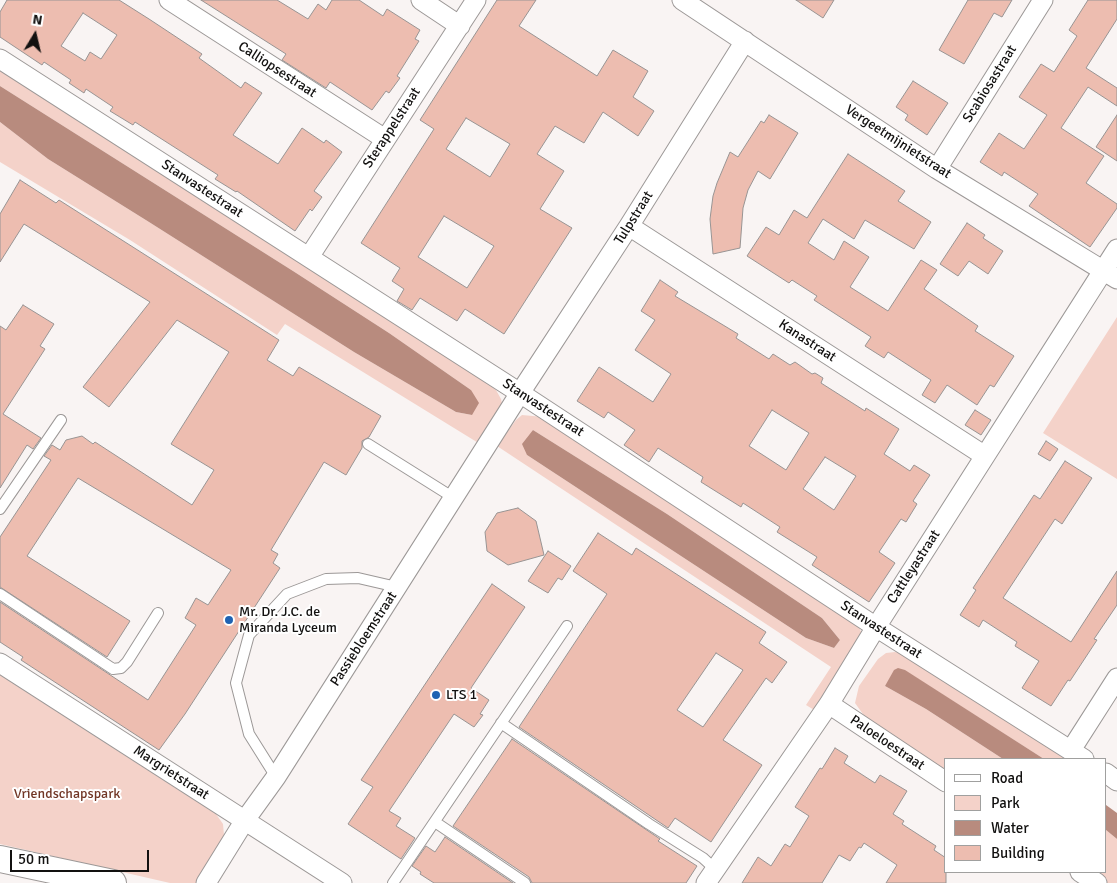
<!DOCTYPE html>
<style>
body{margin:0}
#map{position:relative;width:1117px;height:883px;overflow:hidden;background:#f9f4f3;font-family:Signika,sans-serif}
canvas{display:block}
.legend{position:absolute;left:944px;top:758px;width:162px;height:115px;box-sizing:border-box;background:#fff;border:1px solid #a0a09f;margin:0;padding:6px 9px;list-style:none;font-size:15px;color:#121110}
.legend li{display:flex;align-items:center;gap:10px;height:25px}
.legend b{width:25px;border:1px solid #a0a09f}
.north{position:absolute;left:10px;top:10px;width:50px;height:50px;-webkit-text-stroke:4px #fff;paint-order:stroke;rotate:9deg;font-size:14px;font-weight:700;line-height:20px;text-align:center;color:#121110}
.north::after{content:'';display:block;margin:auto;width:18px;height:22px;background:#121110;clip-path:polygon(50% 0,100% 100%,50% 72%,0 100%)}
.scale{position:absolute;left:10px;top:850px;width:139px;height:22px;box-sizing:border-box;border:2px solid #121110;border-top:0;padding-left:6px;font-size:15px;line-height:18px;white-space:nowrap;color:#121110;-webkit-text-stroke:4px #fff;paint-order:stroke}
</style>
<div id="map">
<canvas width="1117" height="883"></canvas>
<ul class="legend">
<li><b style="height:6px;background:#fff"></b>Road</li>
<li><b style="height:14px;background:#f4d2c9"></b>Park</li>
<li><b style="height:14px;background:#b88b7e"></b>Water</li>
<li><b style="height:14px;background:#edbdb0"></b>Building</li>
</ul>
<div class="north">N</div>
<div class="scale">50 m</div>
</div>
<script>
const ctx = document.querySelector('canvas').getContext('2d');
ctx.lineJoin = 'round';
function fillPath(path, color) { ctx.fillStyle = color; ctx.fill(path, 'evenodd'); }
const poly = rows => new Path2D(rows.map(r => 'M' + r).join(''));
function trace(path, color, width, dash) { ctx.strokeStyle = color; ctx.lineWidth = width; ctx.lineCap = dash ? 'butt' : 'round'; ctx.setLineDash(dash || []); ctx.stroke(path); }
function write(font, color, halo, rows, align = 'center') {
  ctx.font = font + ' Signika,sans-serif'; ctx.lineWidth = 4; ctx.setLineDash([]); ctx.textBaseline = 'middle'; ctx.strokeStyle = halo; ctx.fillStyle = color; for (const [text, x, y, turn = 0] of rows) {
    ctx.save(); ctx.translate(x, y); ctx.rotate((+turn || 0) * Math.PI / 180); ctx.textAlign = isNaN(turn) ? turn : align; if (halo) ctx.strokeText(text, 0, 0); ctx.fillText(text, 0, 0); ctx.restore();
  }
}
fillPath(poly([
 [0,67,486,382,496,390,501,399,503,408,480,444,285,324,277,335,130,240,0,162,0,122,48,159,149,222,354,352,456,412,472,415,471,390,389,333,293,271,0,86],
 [1117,317,1117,479,1043,433],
 [522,415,544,417,858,625,862,634,819,713,806,705,831,667,497,446,516,420],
 [533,430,667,514,822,618,840,640,834,648,806,638,527,455],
 [895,652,904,654,1069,759,1044,759,904,670,885,686,926,709,1003,759,946,759,946,772,865,717,855,703,859,686,878,659,886,653],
 [0,675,216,814,223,824,224,835,222,844,196,883,170,883,0,844],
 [1106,830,1117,839,1117,883,1107,883,1091,872,1106,872]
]), '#f4d2c9');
fillPath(poly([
 [0,86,293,271,389,333,471,390,479,403,472,415,456,412,354,352,149,222,48,159,0,122],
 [533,430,667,514,822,618,840,640,834,648,806,638,527,455,522,444],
 [898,668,905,670,1044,759,1003,759,926,709,885,686,894,670],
 [1106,805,1117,813,1117,839,1106,830]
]), '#b88b7e');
const building = poly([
 [7,0,119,0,149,19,202,54,199,58,241,88,245,82,262,93,233,135,278,164,302,128,324,143,326,140,342,152,314,191,322,197,312,211,310,209,295,231,237,191,236,192,215,179,218,175,135,122,133,125,110,111,113,107,86,89,84,93,69,83,71,80,44,62,42,65,0,37,0,12,7,0],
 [83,13,117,35,101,59,90,52,85,61,61,46,83,13],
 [201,0,277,0,308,19,318,4,326,10,332,0,359,0,383,16,387,9,420,30,415,39,419,41,397,76,400,78,389,93,386,91,372,110,330,82,326,88,282,60,286,54,201,0],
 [497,0,536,0,519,26,597,76,613,50,648,71,633,97,654,111,638,136,603,112,584,143,555,126,537,154,564,171,540,209,572,228,504,334,465,309,457,321,420,298,412,310,397,301,404,289,392,281,400,268,361,243,434,129,420,120,497,0],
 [466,118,510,144,490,177,446,149,466,118],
 [444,216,494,246,467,288,418,257,444,216],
 [796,0,834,0,823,18,796,0],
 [968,0,1012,0,1002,17,994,13,964,64,939,50,968,0],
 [1088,0,1117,0,1117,19,1086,68,1117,88,1117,106,1088,87,1061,128,1104,156,1086,183,1117,204,1117,208,1090,247,1029,206,1038,194,1004,172,1002,176,980,162,999,133,1024,149,1047,115,1019,97,1041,64,1054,72,1077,36,1069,30,1088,0],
 [913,81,948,103,927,135,905,120,908,115,896,107,913,81],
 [769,115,798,133,770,179,758,171,748,190,743,208,740,248,713,254,710,219,713,196,717,183,730,152,738,157,761,121,764,123,769,115],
 [1117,115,1117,161,1096,147,1117,115],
 [848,154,905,191,898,201,931,222,914,249,865,220,854,239,823,219,808,243,834,260,844,241,869,257,850,287,888,311,921,260,937,270,924,289,978,326,975,331,1014,356,994,387,990,385,977,405,947,385,935,403,922,395,931,380,888,352,884,358,865,346,871,337,814,300,817,296,792,280,789,283,747,256,766,227,779,235,794,210,807,218,848,154],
 [20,180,56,203,59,200,279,340,267,360,293,376,299,367,381,416,369,437,362,441,362,448,346,475,324,462,271,550,278,554,273,563,280,568,185,714,159,750,21,660,23,657,0,642,0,602,148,700,196,625,185,618,196,598,208,605,231,570,78,478,27,556,130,621,107,657,0,587,0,537,51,460,44,456,52,445,60,450,66,440,82,436,93,444,95,442,192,505,214,470,171,444,229,352,177,320,109,407,83,387,150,302,24,224,0,262,0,214,20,180],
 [967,223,985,235,983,238,1003,251,988,274,969,261,958,276,940,264,967,223],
 [660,280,678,292,675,296,738,334,736,338,769,359,773,354,790,365,795,362,812,374,815,373,823,378,821,383,865,411,866,408,899,429,884,454,910,471,914,465,930,475,913,501,917,504,906,522,901,519,879,552,895,563,869,602,812,565,817,557,777,532,780,527,743,503,741,507,701,482,703,477,658,448,649,462,624,445,635,430,608,412,604,418,577,401,599,367,653,402,671,374,635,350,655,320,641,311,660,280],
 [772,410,809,433,786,470,749,446,772,410],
 [825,457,856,476,834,510,803,489,825,457],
 [23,305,54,324,40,346,45,349,3,414,41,438,33,449,27,445,0,488,0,326,6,330,23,305],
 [975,410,991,420,981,435,965,425,975,410],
 [1046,441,1058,449,1050,461,1038,454,1046,441],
 [1065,461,1092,478,1062,524,1055,519,1003,598,1071,642,1117,571,1117,605,1094,639,1097,640,1070,681,1068,680,1051,706,1022,688,1039,661,1015,646,1017,642,983,620,979,627,960,615,976,590,973,588,1034,495,1040,499,1065,461],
 [518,508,536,521,544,555,508,565,487,551,485,532,497,513,518,508],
 [598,533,632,555,636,548,766,632,759,643,787,662,772,683,766,678,723,740,762,765,711,842,675,818,668,828,519,727,607,594,573,571,598,533],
 [716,653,743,670,703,727,677,710,716,653],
 [548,551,571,566,562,580,558,578,548,593,528,581,548,551],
 [492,584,525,607,471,688,489,700,480,714,483,715,474,727,454,714,389,811,401,818,396,826,415,838,401,859,348,824,373,787,361,780,492,584],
 [512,739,660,839,658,841,697,866,686,883,532,883,529,877,453,826,512,739],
 [835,748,848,756,844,763,875,783,880,775,907,791,893,814,904,821,902,824,936,846,934,850,946,858,946,883,886,883,897,865,864,843,861,848,859,847,850,861,839,855,822,883,742,883,758,857,771,866,785,844,790,847,809,816,795,807,820,768,822,769,835,748],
 [445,837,513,883,434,883,420,874,421,872,412,866,426,846,435,852,445,837]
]);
fillPath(building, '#edbdb0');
trace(building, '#989493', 1);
const service = poly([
 [368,444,454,498],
 [0,509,61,420],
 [0,594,113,669,121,668,127,662,158,613],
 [501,723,649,824,703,858,715,869],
 [276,777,249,734,236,683,249,635,287,594,326,579,358,578,397,587],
 [435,822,525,883],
 [393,883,567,626]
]);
const minor = poly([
 [169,0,385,139],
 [421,0,460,26],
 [682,0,937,169,1117,279],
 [0,59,520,393,876,627,1084,759],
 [937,169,1043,0],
 [629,226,985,456],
 [309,257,476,0],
 [0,663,342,883],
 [829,704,946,782],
 [1071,750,1117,678],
 [1106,773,1117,781],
 [1080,872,1097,883],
 [206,883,245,820,276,777,520,393,629,226,745,41],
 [706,883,829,704,876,627,1117,249]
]);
const secondary = poly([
 [0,859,113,883]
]);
trace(service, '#9c9897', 12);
trace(minor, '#9c9897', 21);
trace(secondary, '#9c9897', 28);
trace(service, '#fff', 10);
trace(minor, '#fff', 19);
trace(secondary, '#fff', 26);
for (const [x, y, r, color] of [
 [229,620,5,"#1f63b3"],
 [436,695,5,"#1f63b3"]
]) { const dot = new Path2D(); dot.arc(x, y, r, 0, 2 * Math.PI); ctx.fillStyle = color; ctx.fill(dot); trace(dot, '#fff', 2); }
write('14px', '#121110', '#fff', [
 ["Calliopsestraat",277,70,33],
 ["Scabiosastraat",990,84,-58],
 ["Sterappelstraat",392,128,-57],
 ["Vergeetmijnietstraat",898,142,33],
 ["Stanvastestraat",202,189,33],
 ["Tulpstraat",634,218,-58],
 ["Kanastraat",807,341,33],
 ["Stanvastestraat",543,408,33],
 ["Cattleyastraat",914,567,-57],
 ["Stanvastestraat",881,630,33],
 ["Passiebloemstraat",364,639,-57],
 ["Paloeloestraat",887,743,34],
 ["Margrietstraat",171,773,33]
]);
write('14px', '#121110', '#fff', [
 ["Mr. Dr. J.C. de",239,612],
 ["Miranda Lyceum",239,628],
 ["LTS 1",446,695]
], 'left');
write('14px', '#713625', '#fff', [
 ["Vriendschapspark",67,794]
]);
</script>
